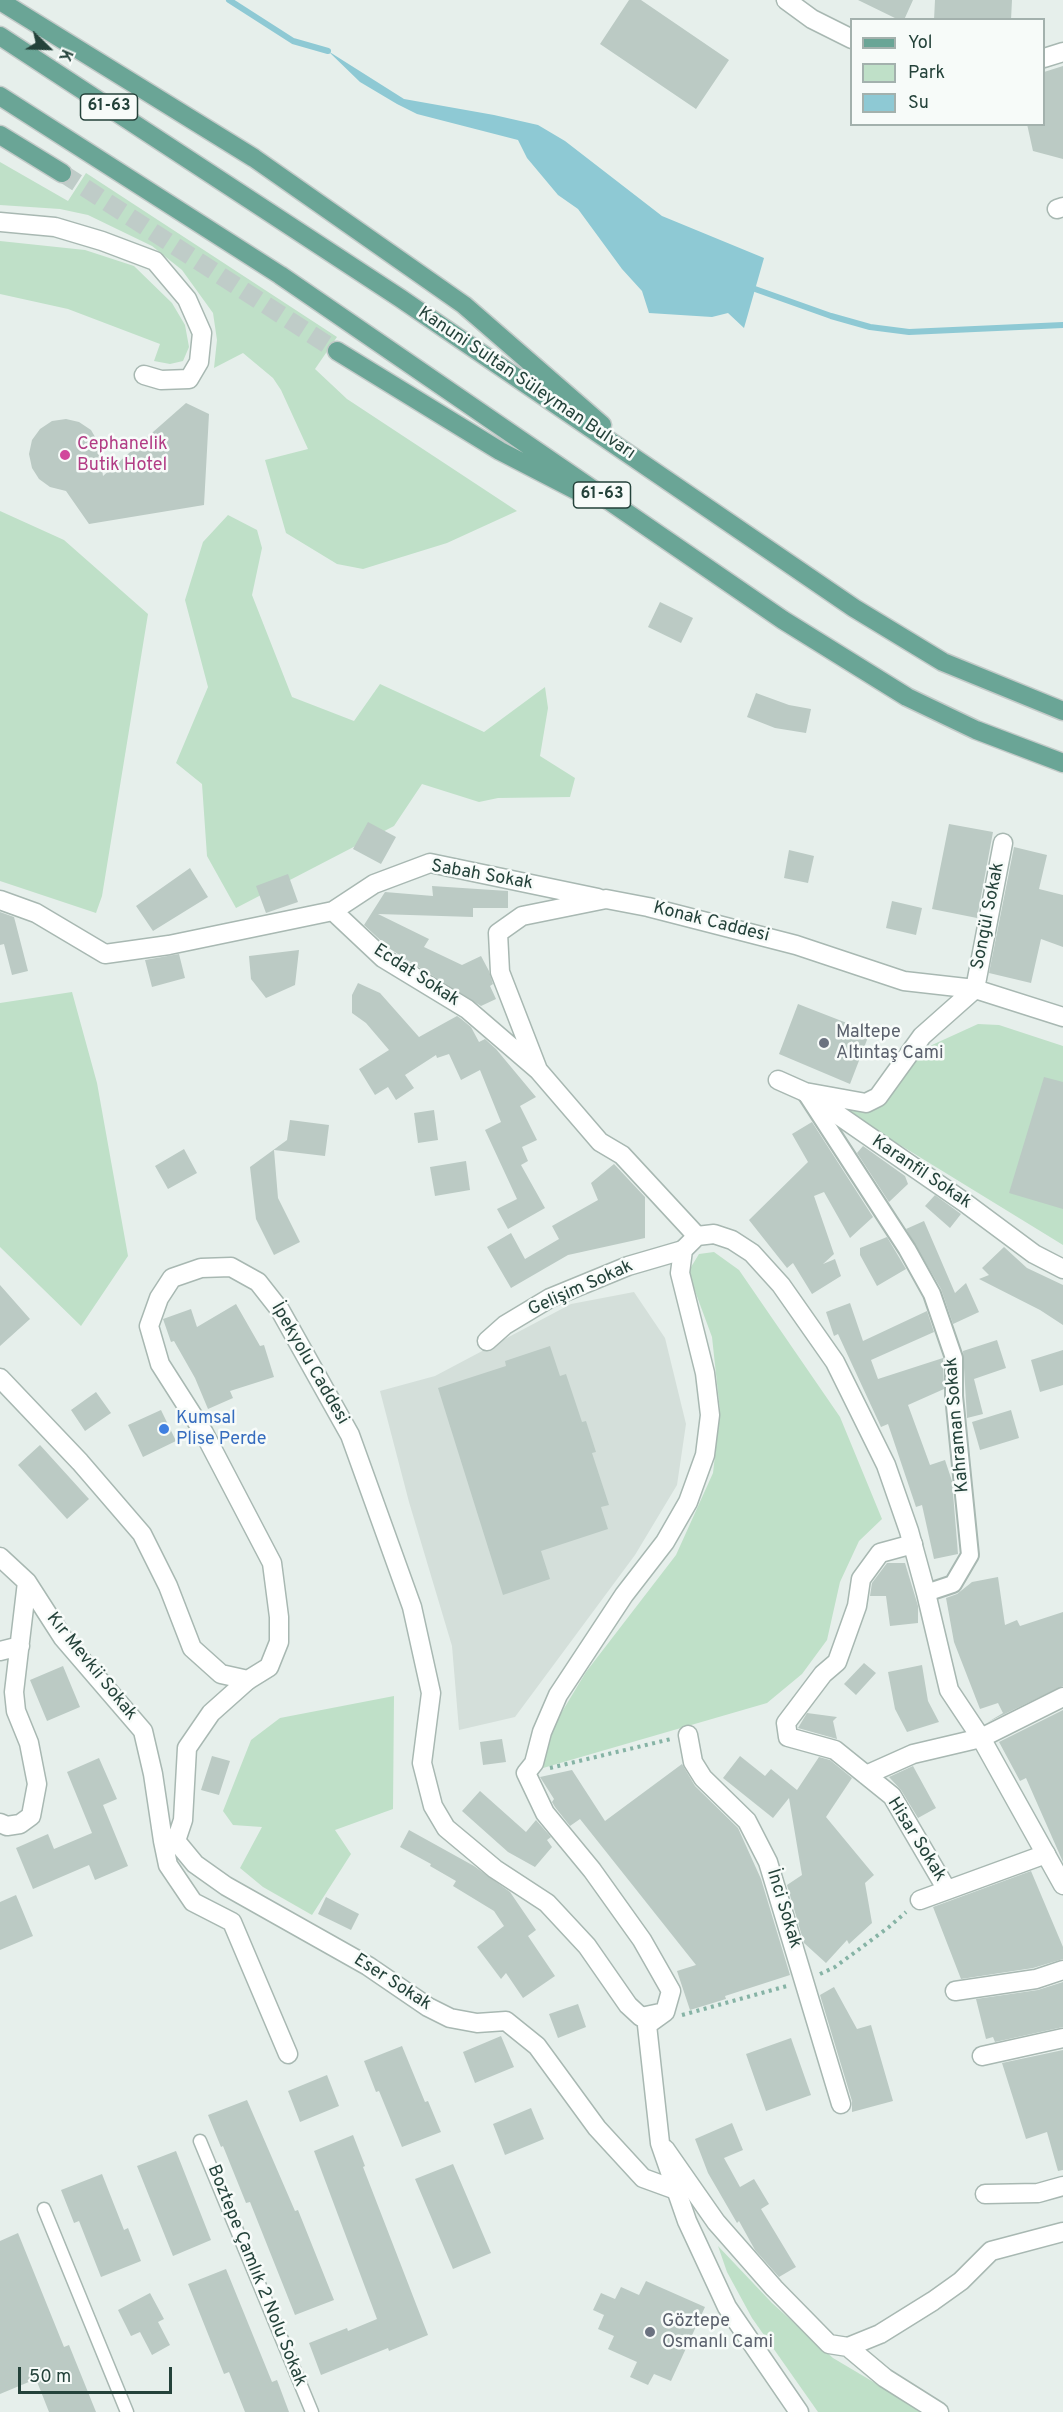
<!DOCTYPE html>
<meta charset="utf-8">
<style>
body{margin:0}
#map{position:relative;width:1063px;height:2412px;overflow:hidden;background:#e6efeb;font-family:Overpass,sans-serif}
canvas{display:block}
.legend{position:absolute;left:850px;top:18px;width:195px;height:108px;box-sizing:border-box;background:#f7fbf9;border:2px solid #a3b1ad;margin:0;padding:8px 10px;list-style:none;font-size:18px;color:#24423a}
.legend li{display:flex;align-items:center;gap:12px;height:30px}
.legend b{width:30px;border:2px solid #a3b1ad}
.north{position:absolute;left:18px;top:18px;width:60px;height:60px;-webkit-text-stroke:4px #f7fbf9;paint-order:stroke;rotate:113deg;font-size:16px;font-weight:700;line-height:24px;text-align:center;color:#24423a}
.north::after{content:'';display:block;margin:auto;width:21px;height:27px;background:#24423a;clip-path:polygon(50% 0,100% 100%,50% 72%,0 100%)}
.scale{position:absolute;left:18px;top:2367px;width:154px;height:27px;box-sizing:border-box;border:3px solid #24423a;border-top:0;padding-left:8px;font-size:18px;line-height:21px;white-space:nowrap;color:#24423a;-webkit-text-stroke:4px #f7fbf9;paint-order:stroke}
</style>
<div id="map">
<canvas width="1063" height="2412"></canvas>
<ul class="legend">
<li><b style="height:8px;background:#6aa596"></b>Yol</li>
<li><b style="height:16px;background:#bfe0c8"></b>Park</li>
<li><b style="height:16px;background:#8ec9d4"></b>Su</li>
</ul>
<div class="north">K</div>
<div class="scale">50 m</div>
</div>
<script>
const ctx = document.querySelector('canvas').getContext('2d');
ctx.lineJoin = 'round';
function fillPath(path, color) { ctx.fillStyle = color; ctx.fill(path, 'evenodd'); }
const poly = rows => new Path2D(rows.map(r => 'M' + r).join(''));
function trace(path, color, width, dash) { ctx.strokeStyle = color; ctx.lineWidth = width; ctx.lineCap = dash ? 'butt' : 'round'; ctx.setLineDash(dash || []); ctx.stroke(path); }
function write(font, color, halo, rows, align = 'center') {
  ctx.font = font + ' Overpass,sans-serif'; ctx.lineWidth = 5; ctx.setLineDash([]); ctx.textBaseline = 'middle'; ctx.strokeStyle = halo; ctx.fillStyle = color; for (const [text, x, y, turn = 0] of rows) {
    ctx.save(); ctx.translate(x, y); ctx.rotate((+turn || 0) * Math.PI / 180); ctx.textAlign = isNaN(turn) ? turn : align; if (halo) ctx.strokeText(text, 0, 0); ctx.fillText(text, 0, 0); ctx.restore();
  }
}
fillPath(poly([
 [634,1292,665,1338,686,1424,677,1485,635,1555,515,1717,459,1730,452,1646,409,1502,380,1391,435,1376,571,1304]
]), '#d4dfda');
fillPath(poly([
 [0,162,68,201,86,173,337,337,315,369,347,399,517,511,447,543,363,569,337,564,286,533,265,460,308,449,281,390,273,378,243,353,214,368,217,340,213,313,182,270,152,246,88,215,60,209,0,205],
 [0,241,85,250,134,266,172,303,185,325,189,347,183,361,170,364,154,361,160,344,68,309,0,294],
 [0,511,64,540,148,614,102,896,96,913,0,881],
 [228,515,257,530,262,548,252,595,292,697,354,721,380,684,484,732,545,687,548,708,540,756,575,778,570,797,498,798,479,802,422,784,394,826,236,908,207,856,202,784,176,763,208,687,185,600,203,542],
 [72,992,97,1083,128,1256,81,1326,0,1247,0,1003],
 [978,1024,999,1025,1063,1046,1063,1245,843,1110,871,1110,916,1058,932,1045],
 [714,1252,739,1270,840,1417,882,1519,859,1541,840,1582,827,1640,802,1674,767,1703,543,1768,551,1730,586,1672,676,1555,713,1473,720,1411,712,1337,688,1272,699,1254],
 [394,1696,393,1809,335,1830,351,1854,312,1915,263,1887,240,1868,262,1827,233,1825,223,1811,251,1740,280,1718],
 [718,2246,772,2303,833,2358,924,2412,818,2412,752,2318,727,2272]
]), '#bfe0c8');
fillPath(poly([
 [328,51,404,99,494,115,538,125,565,141,662,216,764,258,744,328,728,313,712,317,649,313,642,291,622,269,578,209,558,195,527,158,518,140,417,114,397,104,360,82]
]), '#8ec9d4');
trace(poly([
 [229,0,293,41,328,51],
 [755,289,831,316,870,327,909,332,1063,325]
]), '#8ec9d4', 6);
fillPath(poly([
 [629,0,641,0,729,60,696,109,600,44],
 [858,0,913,0,904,20,899,20],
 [935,0,1012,0,1011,20,934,20],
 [1063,66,1063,159,1033,151,1027,124,1044,124,1044,72],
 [186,403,209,414,204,505,89,524,66,491,50,487,39,479,32,468,29,454,32,440,40,429,52,421,66,419,79,422,91,430,98,442,103,476],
 [660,602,693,618,681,643,648,627],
 [756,693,789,705,811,709,806,733,775,728,747,717],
 [368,822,396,837,381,864,353,849],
 [949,824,993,832,977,918,932,909],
 [1014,847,1047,855,1039,889,1063,895,1063,947,1041,939,1031,983,989,973],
 [789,850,814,856,808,883,784,878],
 [190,868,208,897,153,931,136,906],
 [288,874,298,902,266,913,256,886],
 [432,886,508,891,508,908,473,908,473,917,378,914,429,939,424,947,462,965,481,956,489,971,493,984,490,986,496,999,481,1006,390,949,364,925,385,892,433,896],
 [892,901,922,908,916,935,886,928],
 [0,912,14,917,28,971,12,975,4,944,0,945],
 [299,950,295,985,266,998,251,979,249,956],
 [179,954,185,978,152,987,145,960],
 [358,983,380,993,419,1037,457,1016,460,1018,471,1027,479,1042,485,1039,496,1049,536,1097,520,1106,537,1140,522,1147,528,1161,521,1165,545,1208,508,1229,497,1209,517,1199,485,1130,501,1122,480,1070,461,1080,449,1054,437,1058,436,1055,405,1075,414,1088,396,1100,388,1087,375,1095,359,1069,389,1050,366,1023,352,1013,352,995],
 [798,1004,870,1032,850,1084,779,1054],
 [1044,1077,1063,1082,1063,1209,1009,1193],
 [434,1110,438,1140,418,1143,414,1113],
 [290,1120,329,1125,325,1156,274,1150,278,1198,300,1242,274,1255,256,1219,250,1167,287,1140],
 [812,1122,873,1217,850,1238,824,1192,814,1196,834,1254,823,1264,835,1259,841,1276,812,1294,793,1263,787,1268,749,1220,808,1162,792,1134],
 [863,1146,905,1176,908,1184,889,1202,857,1153],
 [184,1149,197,1173,168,1189,155,1166],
 [466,1161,470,1190,435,1196,430,1167],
 [614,1164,645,1197,645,1238,568,1255,511,1288,487,1247,511,1233,525,1259,559,1239,552,1226,598,1200,591,1183],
 [935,1195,961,1214,950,1228,925,1206],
 [924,1221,955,1293,966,1283,979,1312,953,1324,941,1289,906,1229],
 [887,1237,906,1269,877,1286,860,1255,860,1248],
 [1004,1247,1027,1268,1063,1285,1063,1325,1040,1310,979,1279,989,1275,982,1268],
 [0,1285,30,1319,0,1346],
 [850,1303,863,1341,927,1311,934,1332,871,1360,878,1379,943,1358,944,1389,908,1405,930,1465,945,1460,952,1481,958,1554,934,1559,922,1505,916,1507,888,1424,881,1427,838,1334,834,1336,826,1312],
 [236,1304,260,1346,264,1345,274,1377,230,1391,233,1398,208,1409,195,1378,174,1341,171,1342,163,1319,191,1309,197,1327],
 [997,1340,1006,1368,974,1379,983,1414,967,1418,963,1351],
 [550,1346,560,1376,566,1374,582,1422,586,1421,596,1452,592,1453,609,1505,601,1507,608,1529,541,1551,550,1579,503,1595,438,1388,506,1366,505,1361],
 [1063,1350,1063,1385,1040,1392,1031,1360],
 [96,1392,111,1413,85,1431,71,1410],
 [161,1410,176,1441,143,1457,128,1425],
 [1011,1410,1019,1438,980,1450,972,1422],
 [40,1445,89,1499,67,1519,18,1465],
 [887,1563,905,1563,918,1606,918,1623,890,1626,886,1596,870,1596,872,1583],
 [998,1577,1005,1625,1017,1620,1020,1626,1063,1612,1063,1686,988,1722,1003,1713,998,1703,980,1709,954,1642,946,1598,957,1594,972,1582],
 [864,1663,876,1673,856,1695,844,1684],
 [922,1665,928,1701,939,1722,907,1732,895,1709,888,1672],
 [63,1666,80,1707,47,1721,30,1680],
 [1063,1710,1063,1862,1026,1778,1020,1781,999,1742],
 [807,1713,837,1717,833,1721,837,1739,798,1728],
 [502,1739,506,1762,483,1765,480,1742],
 [212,1756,230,1761,219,1795,201,1790],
 [740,1756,765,1776,771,1769,797,1790,819,1757,830,1760,852,1778,826,1817,874,1875,865,1883,872,1923,849,1944,847,1940,826,1963,804,1943,787,1885,802,1875,789,1798,773,1818,723,1778],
 [99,1758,117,1799,103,1805,128,1866,95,1880,89,1865,33,1889,16,1848,48,1834,54,1849,92,1833,67,1772],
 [682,1764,695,1786,738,1828,761,1879,790,1975,725,1996,726,1999,690,2010,677,1971,696,1965,580,1819,570,1826,555,1807,552,1802,554,1799,540,1777,572,1770,605,1821],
 [913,1766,936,1808,918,1818,901,1790,889,1777],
 [480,1791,526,1832,536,1820,551,1837,547,1840,552,1847,535,1867,508,1852,462,1811],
 [409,1830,474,1866,510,1892,536,1930,528,1936,555,1976,523,1998,506,1973,501,1979,477,1947,504,1926,494,1911,453,1886,456,1881,430,1866,431,1864,400,1847],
 [1031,1871,1063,1947,1063,1959,1033,1968,961,1979,933,1907],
 [16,1895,33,1936,0,1950,0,1902],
 [326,1897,359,1914,351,1930,318,1914],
 [1063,1982,1063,2027,995,2042,993,2037,986,2039,976,1999,1038,1990],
 [834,1987,857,2029,871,2025,893,2101,852,2112,852,2101,820,1995],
 [578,2004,586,2027,558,2038,549,2014],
 [501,2036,514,2067,475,2083,463,2052],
 [791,2038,811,2095,766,2111,746,2054],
 [402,2046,425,2102,428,2101,441,2132,402,2147,379,2091,376,2092,364,2061],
 [1063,2050,1063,2170,1058,2171,1047,2132,1026,2139,1002,2063],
 [327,2075,339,2106,300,2122,288,2091],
 [247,2100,295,2211,298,2210,334,2300,295,2315,250,2202,246,2203,223,2146,221,2147,208,2115],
 [531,2108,544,2139,505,2155,493,2124],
 [732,2123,743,2150,724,2158,740,2187,754,2179,769,2204,761,2209,796,2267,779,2277,755,2250,739,2221,737,2223,708,2173,695,2139],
 [353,2135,365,2166,363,2167,428,2335,389,2351,388,2348,321,2375,309,2343,347,2328,348,2331,377,2319,314,2151],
 [176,2151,211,2240,173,2256,137,2166],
 [453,2164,491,2253,453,2269,415,2179],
 [102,2174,124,2230,128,2228,141,2261,101,2277,79,2221,74,2223,61,2190],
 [18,2233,64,2347,69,2345,96,2412,49,2412,36,2379,0,2394,0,2241],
 [226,2269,272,2382,277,2380,289,2412,245,2412,229,2372,224,2374,188,2284],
 [646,2281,705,2307,671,2381,654,2374,648,2385,630,2377,637,2362,608,2349,614,2336,598,2329,604,2315,593,2310,601,2293,615,2299,621,2287,639,2295],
 [150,2293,164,2319,158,2322,170,2345,152,2355,140,2332,131,2336,118,2310]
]), '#bbcac4');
trace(poly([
 [62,173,337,351]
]), '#bfccc8', 18, [18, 9]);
const service = poly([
 [200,2141,312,2412],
 [44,2209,127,2412]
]);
const pedestrian = poly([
 [807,1095,907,1249,932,1294,954,1358,954,1396,970,1555,953,1584,926,1593]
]);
const minor = poly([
 [786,0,812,19,852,39],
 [1044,58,1063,52],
 [1057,209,1063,207],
 [0,222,55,227,102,241,155,261,187,299,202,333,199,362,189,379,161,380,144,375],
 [0,900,36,913,105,954,169,945,333,911,374,884,430,863,598,898],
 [333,911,383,958,467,1009,538,1070,600,1142,622,1155,697,1236],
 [538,1070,500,972,498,933,522,916,606,899,648,907,796,945,904,981,975,989,1063,1017],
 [778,1080,805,1092,964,1202,1034,1254,1063,1269],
 [805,1092,866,1103,878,1097,922,1036,975,989,1003,843],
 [487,1341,505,1325,550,1298,628,1266,683,1250],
 [913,1544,880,1553,861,1579,857,1606,837,1662,823,1674,786,1723,788,1737,835,1750,892,1796,947,1890],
 [0,1557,27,1582,63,1638,143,1731,153,1774,163,1841,176,1841,183,1820,187,1748,211,1713,248,1680],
 [0,1651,20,1646],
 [688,1735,693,1762,703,1778,747,1821,768,1862,841,2104],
 [866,1775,913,1754,981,1738,1063,1697],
 [0,1823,7,1826,20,1824,31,1816,37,1784,29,1743,16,1711,14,1692,27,1582],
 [163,1841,168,1865,193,1902,232,1922,288,2054],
 [176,1841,195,1864,226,1886,368,1966,428,2007,450,2018,477,2023,506,2021,537,2046,597,2128,643,2178,676,2190],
 [920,1900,1046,1854],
 [955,1991,1036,1979,1063,1970],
 [982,2056,1063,2038],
 [665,2149,716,2222,774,2288,829,2344,848,2347,885,2378,939,2412],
 [985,2194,1038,2193,1063,2186],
 [848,2347,880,2334,933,2301,961,2281,991,2251,1063,2232]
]);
const tertiary = poly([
 [0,1378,80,1462,142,1534,168,1586,192,1648,221,1674,248,1680,269,1667,279,1642,279,1617,272,1563,204,1433,160,1364,149,1326,159,1298,172,1278,201,1268,231,1267,258,1282,280,1310,350,1435,412,1607,431,1693,422,1763,433,1806,446,1828,470,1848,495,1869,547,1903,587,1946,628,2005,641,2017,660,2013],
 [799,2412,727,2307,687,2221,660,2143,647,2025,665,2012,671,1991,642,1940,592,1870,545,1813,526,1773,534,1763,542,1732,558,1695,624,1595,665,1542,688,1502,705,1455,710,1415,705,1373,680,1273,683,1250,697,1236,714,1234,732,1240,752,1253,781,1285,835,1362,886,1465,909,1531,926,1593,949,1690,981,1738,1063,1885]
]);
const primary = poly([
 [0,1,254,158,464,305,602,425],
 [0,36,400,298,854,608,943,662,1063,711],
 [0,96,280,275,783,620,907,697,976,730,1063,763],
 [0,135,62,173],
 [337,351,500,451,587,496]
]);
trace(service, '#a8b8b2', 15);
trace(pedestrian, '#a8b8b2', 20);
trace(minor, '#a8b8b2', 21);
trace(tertiary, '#a8b8b2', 21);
trace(primary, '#c2cac8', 21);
trace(poly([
 [550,1768,671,1739],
 [820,1974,835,1967,889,1927,906,1912],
 [682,2015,787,1986]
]), '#86b3a5', 4, [3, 4.5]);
trace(service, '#fff', 12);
trace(pedestrian, '#fff', 16);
trace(minor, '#fff', 18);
trace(tertiary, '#fff', 18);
trace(primary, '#6aa596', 18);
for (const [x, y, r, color] of [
 [65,455,6,"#d1479c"],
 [824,1043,6,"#6b7280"],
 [164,1429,6,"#3f7fe0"],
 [650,2332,6,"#6b7280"]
]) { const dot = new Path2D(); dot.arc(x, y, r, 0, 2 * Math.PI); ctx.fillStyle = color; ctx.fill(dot); trace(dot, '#f7fbf9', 2); }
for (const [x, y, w] of [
 [109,107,57],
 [602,495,57]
]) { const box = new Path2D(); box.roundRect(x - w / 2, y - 13, w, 26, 4.5); ctx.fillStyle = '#f7fbf9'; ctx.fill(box); trace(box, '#24423a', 1.5); }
write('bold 16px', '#24423a', null, [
 ["61-63",109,107],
 ["61-63",602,495]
]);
write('18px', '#24423a', '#f7fbf9', [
 ["Kanuni Sultan Süleyman Bulvarı",526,384,34],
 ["Sabah Sokak",482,876,10],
 ["Songül Sokak",989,916,-79],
 ["Konak Caddesi",711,923,14],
 ["Ecdat Sokak",416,976,33],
 ["Karanfil Sokak",921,1173,34],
 ["Gelişim Sokak",581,1289,-24],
 ["İpekyolu Caddesi",309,1364,60],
 ["Kahraman Sokak",958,1425,-95],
 ["Kır Mevkii Sokak",91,1667,51],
 ["Hisar Sokak",916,1840,58],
 ["İnci Sokak",783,1909,73],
 ["Eser Sokak",392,1983,33],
 ["Boztepe Çamlık 2 Nolu Sokak",256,2276,68]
]);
write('18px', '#b23c85', '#f7fbf9', [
 ["Cephanelik",77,445],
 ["Butik Hotel",77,466]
], 'left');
write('18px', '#5b616d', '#f7fbf9', [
 ["Maltepe",836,1033],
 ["Altıntaş Cami",836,1054],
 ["Göztepe",662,2322],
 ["Osmanlı Cami",662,2343]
], 'left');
write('18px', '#366cbe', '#f7fbf9', [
 ["Kumsal",176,1419],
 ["Plise Perde",176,1440]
], 'left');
</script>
